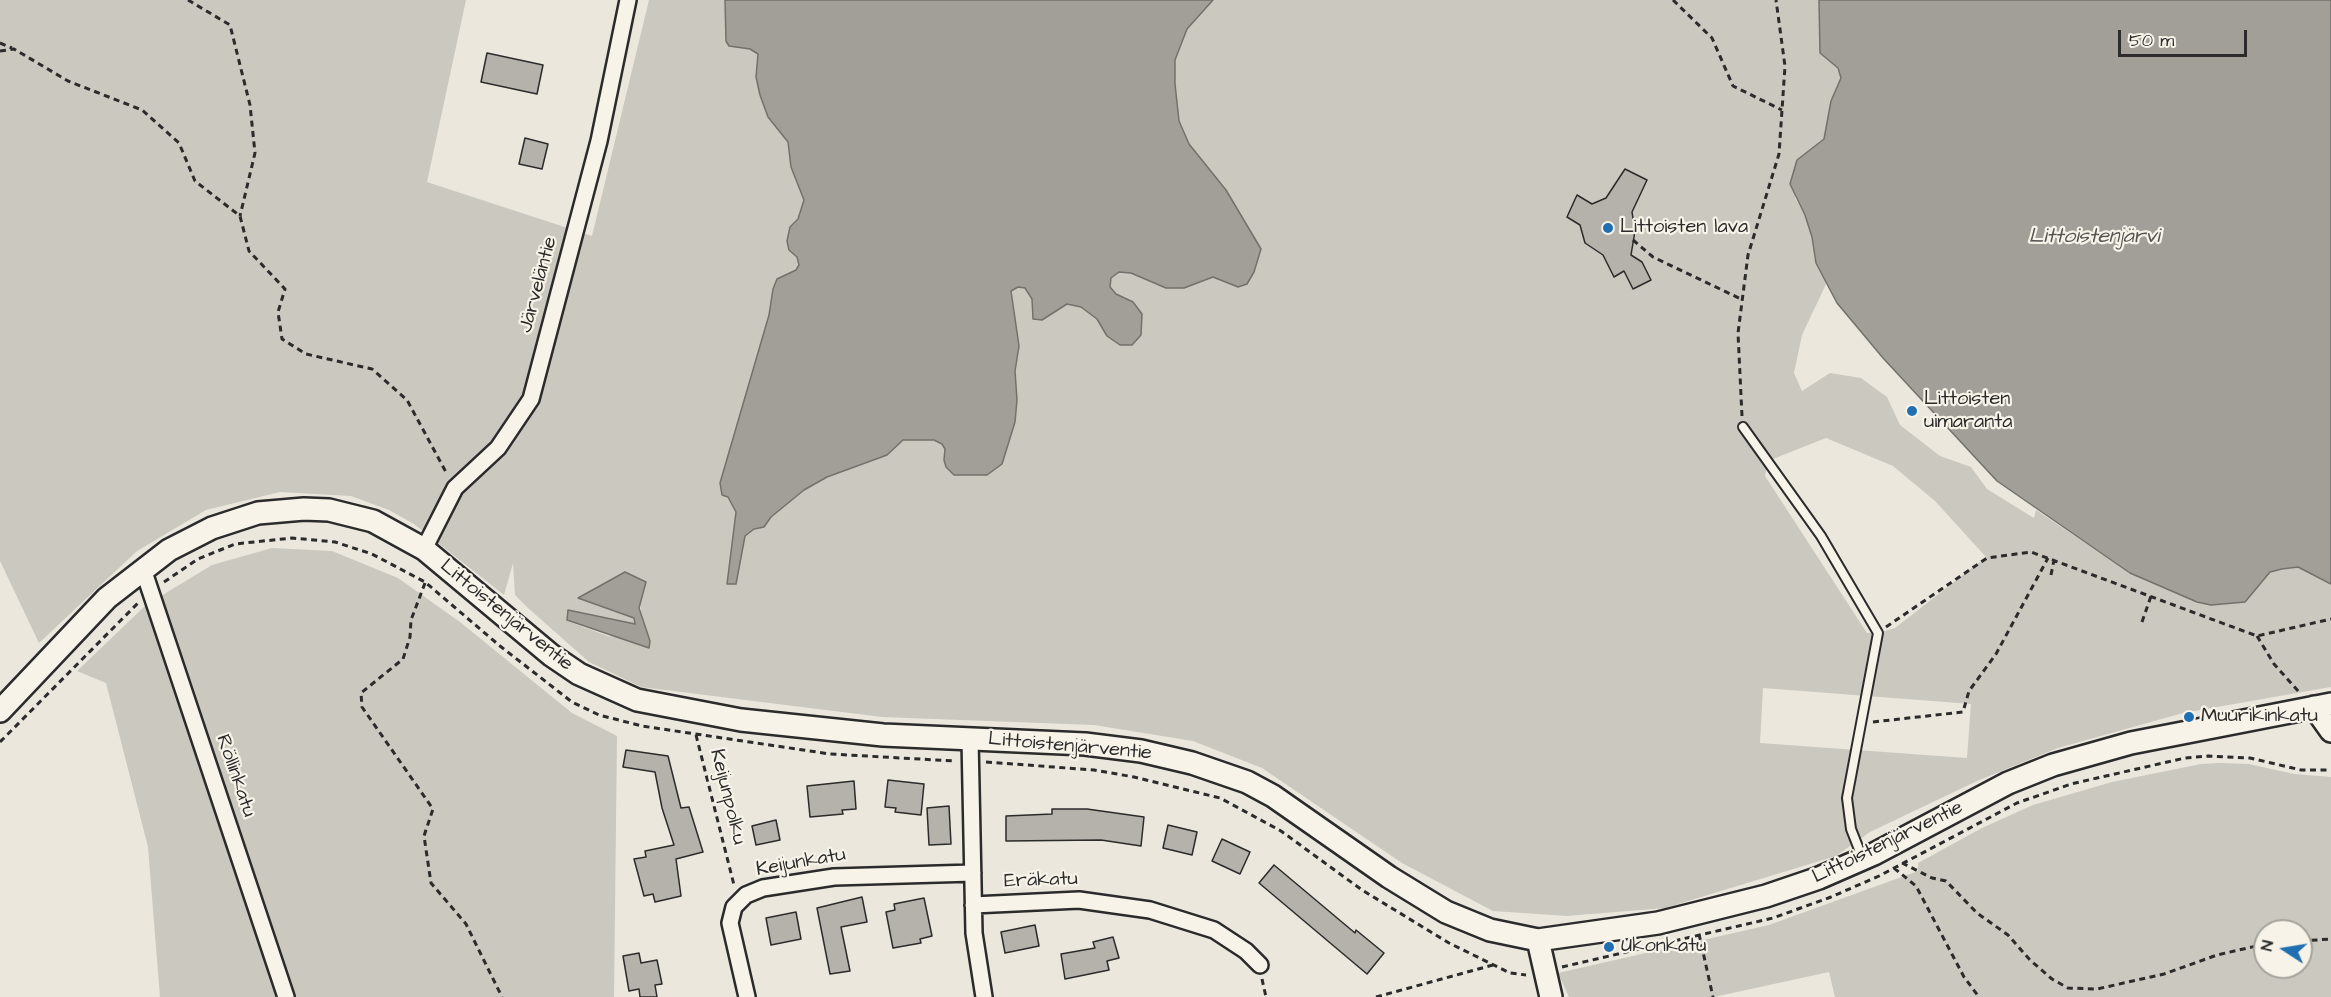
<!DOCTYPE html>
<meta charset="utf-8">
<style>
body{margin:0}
#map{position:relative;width:2331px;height:997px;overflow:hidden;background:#ebe7dd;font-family:"Architects Daughter",sans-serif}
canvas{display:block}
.north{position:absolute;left:2253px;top:919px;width:60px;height:60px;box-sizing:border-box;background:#f7f3e8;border:2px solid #a5a39c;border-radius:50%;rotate:282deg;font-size:16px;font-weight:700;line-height:24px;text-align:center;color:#2b2b2b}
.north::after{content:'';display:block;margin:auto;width:21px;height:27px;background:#1f6fb2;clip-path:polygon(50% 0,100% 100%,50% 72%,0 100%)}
.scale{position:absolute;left:2118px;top:30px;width:129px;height:27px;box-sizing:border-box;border:3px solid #2b2b2b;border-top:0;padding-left:8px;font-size:18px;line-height:21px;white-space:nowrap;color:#2b2b2b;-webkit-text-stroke:4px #f7f3e8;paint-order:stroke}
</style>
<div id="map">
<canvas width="2331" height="997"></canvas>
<div class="north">N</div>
<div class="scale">50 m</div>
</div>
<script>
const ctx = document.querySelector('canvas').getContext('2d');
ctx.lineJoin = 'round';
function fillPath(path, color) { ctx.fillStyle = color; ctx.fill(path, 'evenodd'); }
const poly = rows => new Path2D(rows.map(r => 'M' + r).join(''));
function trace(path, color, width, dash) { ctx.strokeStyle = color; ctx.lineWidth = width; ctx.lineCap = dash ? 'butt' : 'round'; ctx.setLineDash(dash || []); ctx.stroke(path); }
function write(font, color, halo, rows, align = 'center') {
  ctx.font = font + ' "Architects Daughter",sans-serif'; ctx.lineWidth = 4.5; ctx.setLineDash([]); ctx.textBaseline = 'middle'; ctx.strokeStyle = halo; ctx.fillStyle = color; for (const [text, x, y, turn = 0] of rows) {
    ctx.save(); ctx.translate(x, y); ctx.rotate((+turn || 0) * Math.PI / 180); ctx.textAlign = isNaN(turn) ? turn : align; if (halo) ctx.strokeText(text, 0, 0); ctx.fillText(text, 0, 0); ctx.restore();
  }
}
fillPath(poly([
 [0,0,466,0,427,182,592,236,649,0,1819,0,1819,23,1841,78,1831,101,1824,139,1797,160,1795,198,1805,215,1812,237,1816,263,1827,282,1802,335,1794,373,1802,391,1830,373,1861,378,1887,397,1900,425,1940,456,1971,467,1987,489,2034,518,2036,510,2130,573,2197,602,2211,605,2245,602,2270,572,2298,567,2311,572,2331,584,2331,687,2183,713,2058,748,1977,781,1870,832,1836,856,1665,908,1567,916,1493,911,1402,863,1262,768,1193,741,1094,725,882,717,641,687,589,662,528,608,515,595,513,563,504,595,414,524,389,510,351,496,280,492,206,510,137,551,39,643,0,561],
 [1826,438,1893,466,1935,501,1986,557,1895,628,1878,633,1867,633,1765,476,1768,461],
 [640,602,642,622,650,641,608,636,567,621,568,610,635,624,634,618,594,603],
 [1763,688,1971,704,1967,758,1760,743],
 [272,548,332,551,398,578,460,622,572,713,617,736,614,997,160,997,148,847,106,683,77,671,146,605,212,565],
 [2219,763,2249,764,2294,774,2331,777,2331,997,1835,997,1829,972,1714,997,1569,997,1558,973,1769,925,1918,871,1918,863,1982,828,2033,805,2112,782,2201,764],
 [2265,931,2301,931,2301,967,2265,967]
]), '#cbc8bf');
const water = poly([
 [725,0,1213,0,1187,29,1175,60,1175,84,1179,121,1189,144,1226,190,1261,249,1254,272,1247,284,1238,287,1213,277,1184,288,1166,288,1131,273,1119,272,1111,278,1110,287,1116,294,1133,302,1142,314,1141,335,1132,345,1120,345,1107,336,1097,319,1081,307,1067,304,1042,320,1033,319,1032,299,1025,288,1018,287,1011,291,1019,346,1015,371,1017,400,1015,422,1002,464,987,475,954,475,946,467,944,460,945,449,942,444,934,440,903,440,887,455,827,477,804,490,771,517,764,527,754,529,745,536,736,584,727,584,736,512,728,497,722,495,720,483,769,315,773,289,777,279,796,270,799,265,797,257,789,250,787,241,790,227,798,219,804,200,791,167,788,142,768,117,760,95,756,77,758,54,750,49,729,46,726,41,725,0],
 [1819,0,2331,0,2331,584,2298,567,2282,569,2270,572,2245,602,2211,605,2197,602,2130,573,1997,481,1883,358,1837,303,1816,263,1812,237,1805,215,1790,184,1797,160,1824,139,1831,101,1841,78,1838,68,1820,53,1819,0],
 [625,572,646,582,639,608,650,641,649,648,567,620,568,610,635,624,634,618,578,598,625,572]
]);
fillPath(water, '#a29f98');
trace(water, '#72716c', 1.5);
const building = poly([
 [487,53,543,65,537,94,481,82,487,53],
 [525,138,548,144,542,169,519,164,525,138],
 [1625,169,1647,180,1632,212,1635,231,1631,255,1642,262,1651,280,1633,289,1624,271,1614,277,1603,255,1585,243,1580,225,1567,217,1577,195,1592,204,1606,198,1625,169],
 [626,750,668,756,681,808,689,807,703,852,676,859,681,896,655,902,653,894,644,896,634,859,646,857,645,851,674,845,662,808,655,772,623,767,626,750],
 [888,780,924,784,921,815,895,812,896,808,885,807,888,780],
 [854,781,856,809,842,810,843,814,810,817,807,786,854,781],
 [949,806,951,844,929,845,927,808,949,806],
 [1052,809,1087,809,1144,817,1141,846,1101,840,1006,841,1006,816,1052,814,1052,809],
 [776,820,780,840,756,845,752,826,776,820],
 [1168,825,1197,832,1192,855,1163,848,1168,825],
 [1222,839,1250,852,1240,874,1212,861,1222,839],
 [1274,865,1355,933,1356,930,1384,953,1367,974,1259,883,1274,865],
 [862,897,867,922,841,927,850,971,830,974,817,908,862,897],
 [924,898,932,936,920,939,921,943,893,948,886,912,895,910,894,904,924,898],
 [796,912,801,939,771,945,766,918,796,912],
 [1035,925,1039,946,1005,953,1001,932,1035,925],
 [1113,937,1119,958,1107,961,1109,970,1065,979,1061,954,1095,948,1093,942,1113,937],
 [639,953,641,963,657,960,662,984,655,985,657,997,640,997,639,989,629,991,623,956,639,953]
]);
fillPath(building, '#b5b2ab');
trace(building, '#2b2b2b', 1.5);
const lane = poly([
 [1743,427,1821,536,1878,633,1847,798,1851,829,1862,857]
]);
const street = poly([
 [424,549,455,488,498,448,531,399,599,141,628,0],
 [143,569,286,997],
 [970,739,974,933,984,997],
 [973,905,1079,900,1150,910,1214,930,1246,951,1260,965],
 [747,997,730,923,734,907,746,895,763,888,834,877,973,873]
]);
const secondary = poly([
 [2314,707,2331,731],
 [0,711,107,598,169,550,212,528,258,513,304,509,329,510,373,521,424,549,551,655,579,674,637,700,741,720,883,735,1085,744,1141,751,1192,763,1247,782,1273,796,1389,877,1446,912,1490,930,1538,940,1658,923,1766,896,1819,878,1874,854,2008,783,2053,765,2131,743,2331,704],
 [1538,940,1551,997]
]);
trace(lane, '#2b2b2b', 12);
trace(street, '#2b2b2b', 20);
trace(secondary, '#2b2b2b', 26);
trace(poly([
 [188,0,230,25,250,105,255,153,240,216],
 [1673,0,1712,38,1733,86,1782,110],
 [0,43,12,48],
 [0,51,14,49,68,81,142,110,179,143,195,181,240,216,249,251,285,289,278,312,282,339,306,354,372,369,407,400,447,474],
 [1633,240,1653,257,1743,300],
 [1742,416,1738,333,1748,255,1779,154,1785,66,1776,0],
 [2051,575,2054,560],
 [164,582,198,559,235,544,292,538,335,542,372,554,425,582,500,646,572,702,599,715,642,726,830,754,955,761],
 [425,583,411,620,410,637,403,659,361,693,362,707,433,809,424,836,431,883,466,924,502,997],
 [2142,622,2151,596],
 [1886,627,1987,558,2031,552,2257,636,2331,619],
 [2257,636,2274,664,2299,692],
 [1873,722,1963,712,1969,691,1996,654,2048,558],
 [696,735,734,885],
 [0,742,138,603],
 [986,762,1094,770,1134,777,1220,798,1281,831,1362,890,1449,943,1510,973,1526,975],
 [1902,863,1932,878,1946,881,1977,913,2008,935,2030,960,2052,979,2068,988,2097,989,2164,974,2217,955,2265,944],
 [1894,868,1916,886,1964,977,1979,997],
 [1699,934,1713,997],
 [2301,941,2331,939],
 [1562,967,1773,918,1831,897,1879,876,2017,803,2071,784,2185,758,2208,756,2250,758,2301,770,2331,770],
 [1262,979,1266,997],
 [1376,997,1493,965]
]), '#2b2b2b', 3, [6, 4.5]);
trace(lane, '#f7f3e8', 8);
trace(street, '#f7f3e8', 15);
trace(secondary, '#f7f3e8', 21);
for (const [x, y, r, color] of [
 [1608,228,6,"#1f6fb2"],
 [1912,411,6,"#1f6fb2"],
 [2189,717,6,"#1f6fb2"],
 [1609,947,6,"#1f6fb2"]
]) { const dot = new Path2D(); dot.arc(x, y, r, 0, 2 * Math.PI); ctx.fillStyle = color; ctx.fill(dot); trace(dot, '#f7f3e8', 2); }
write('20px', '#2b2b2b', '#f7f3e8', [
 ["Littoisten lava",1620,228],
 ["Littoisten",1924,400],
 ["uimaranta",1924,423],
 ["Muurikinkatu",2201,717],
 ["Ukonkatu",1621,947]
], 'left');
write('20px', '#2b2b2b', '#f7f3e8', [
 ["Järveläntie",539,285,-75],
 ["Littoistenjärventie",506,616,39],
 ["Littoistenjärventie",1070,747,5],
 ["Röllinkatu",235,776,71],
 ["Keijunpolku",727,797,76],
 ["Littoistenjärventie",1888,843,-26],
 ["Keijunkatu",801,863,-10],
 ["Eräkatu",1041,881,-2]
]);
write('italic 21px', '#555451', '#f7f3e8', [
 ["Littoistenjärvi",2094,238]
]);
</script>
